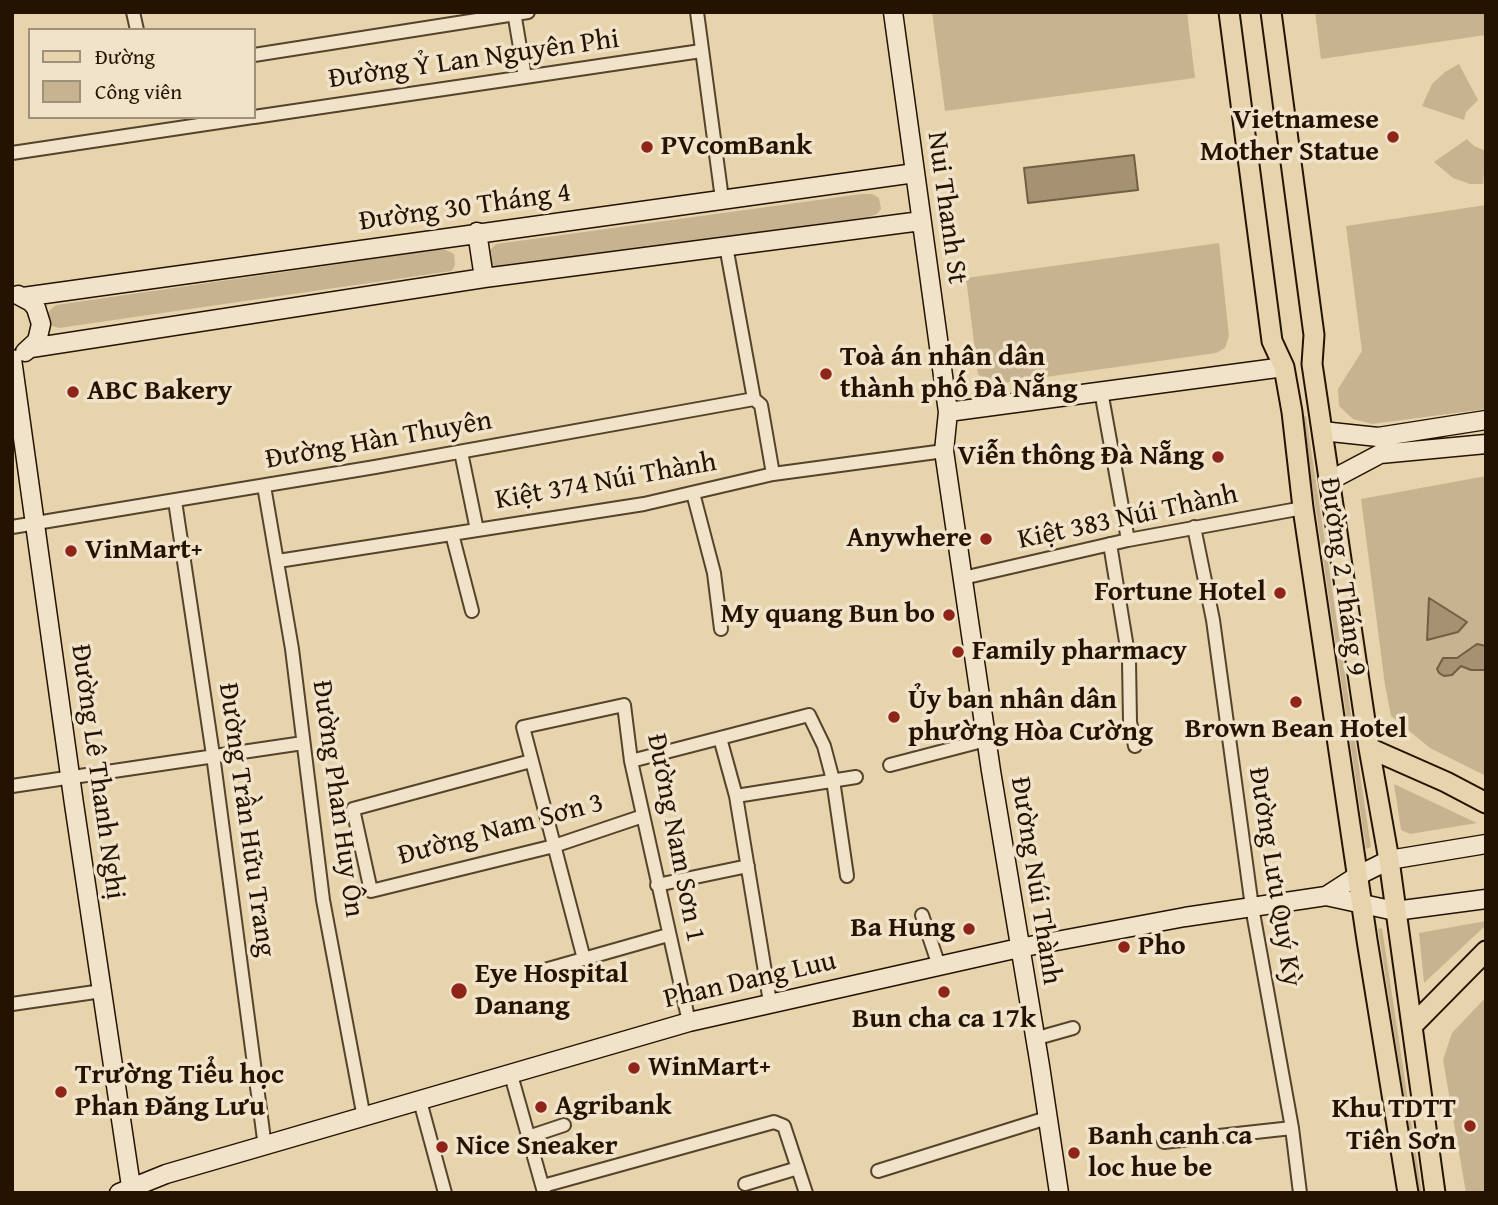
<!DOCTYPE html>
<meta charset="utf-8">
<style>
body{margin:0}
#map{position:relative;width:1498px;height:1205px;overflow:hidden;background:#e8d4ac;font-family:"Gentium Book Plus",serif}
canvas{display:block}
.frame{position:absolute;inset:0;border:14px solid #241300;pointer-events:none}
.legend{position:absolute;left:28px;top:28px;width:228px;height:91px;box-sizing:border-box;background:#f0e3c9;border:2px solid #9e9079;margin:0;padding:9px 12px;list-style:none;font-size:21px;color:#241300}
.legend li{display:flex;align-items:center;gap:14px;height:35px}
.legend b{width:35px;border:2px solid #9e9079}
</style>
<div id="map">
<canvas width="1498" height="1205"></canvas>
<div class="frame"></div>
<ul class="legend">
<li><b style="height:9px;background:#e8d4ac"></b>Đường</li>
<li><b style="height:19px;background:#c7b38f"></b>Công viên</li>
</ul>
</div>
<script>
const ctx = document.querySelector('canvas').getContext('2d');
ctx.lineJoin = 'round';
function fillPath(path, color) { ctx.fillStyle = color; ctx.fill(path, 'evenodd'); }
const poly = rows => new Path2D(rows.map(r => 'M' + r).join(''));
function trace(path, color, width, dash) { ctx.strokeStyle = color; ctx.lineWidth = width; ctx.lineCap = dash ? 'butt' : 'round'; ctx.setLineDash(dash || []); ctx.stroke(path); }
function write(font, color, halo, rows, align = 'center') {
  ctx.font = font + ' "Gentium Book Plus",serif'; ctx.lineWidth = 7; ctx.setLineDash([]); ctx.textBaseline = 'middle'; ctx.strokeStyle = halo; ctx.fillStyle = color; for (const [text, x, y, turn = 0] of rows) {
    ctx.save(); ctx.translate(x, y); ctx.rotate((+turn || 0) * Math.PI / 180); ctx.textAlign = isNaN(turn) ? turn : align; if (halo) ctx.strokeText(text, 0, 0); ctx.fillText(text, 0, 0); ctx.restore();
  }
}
fillPath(poly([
 [932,12,1187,12,1195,78,945,111],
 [1315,12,1486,12,1486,35,1321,59],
 [1459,64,1478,100,1466,112,1464,120,1422,106,1432,84,1445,72],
 [1467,139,1474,146,1486,151,1483,184,1470,184,1453,178,1434,162],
 [862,194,872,194,879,198,881,209,877,214,869,217,499,268,492,265,488,259,488,252,496,244],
 [1486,205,1486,409,1372,424,1353,419,1339,406,1338,389,1362,351,1346,226],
 [1219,243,1229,336,1225,348,1216,353,996,384,986,382,978,374,966,278],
 [436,250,446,250,454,254,455,265,452,271,59,328,52,326,48,320,48,312,56,305],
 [1306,416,1371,847,1366,849,1302,417],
 [1486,476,1486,776,1430,748,1391,716,1385,685,1361,499],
 [1394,784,1477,823,1410,834,1401,830],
 [1486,921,1486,925,1424,983,1419,933],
 [1382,928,1422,1193,1419,1193,1378,929],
 [1486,997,1486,1193,1466,1193,1443,1060,1452,1033]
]), '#c7b38f');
const water = poly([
 [1134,155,1138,190,1028,203,1024,168,1134,155],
 [1429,598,1467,622,1458,632,1427,640,1429,598],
 [1477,644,1486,646,1486,670,1471,670,1461,666,1452,675,1444,676,1439,673,1437,669,1443,658,1457,658,1477,644]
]);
fillPath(water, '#a59272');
trace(water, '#715f44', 2);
const street = poly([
 [133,12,137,30],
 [514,12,525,77],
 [697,12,722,199],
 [254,55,528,12],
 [254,117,701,51],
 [12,153,253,117],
 [726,246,754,399,761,405,773,474],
 [1101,391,1128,540],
 [461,452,477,530],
 [264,486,292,649,323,900,364,1118],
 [693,493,714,573,721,629],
 [175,501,213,755,265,1147],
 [12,527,375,467,754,399],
 [1194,527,1213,620,1252,907,1292,1128,1300,1193],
 [452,534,472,611],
 [1110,544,1129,660,1130,722,1135,746],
 [278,561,644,504,773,474,944,451],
 [963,578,1128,540,1303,508],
 [720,738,736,796,770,1002],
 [531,761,353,809,371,891,554,846,643,816],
 [631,761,809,715,824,746,833,780,847,876],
 [890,765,986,740],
 [12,786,303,743],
 [736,796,856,777],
 [657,885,748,866],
 [922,915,939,966],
 [584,959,523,727,624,705,631,761,689,1022],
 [534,973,668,935],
 [12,1004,102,991],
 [1034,1039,1073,1028],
 [511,1075,544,1192],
 [420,1101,445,1193],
 [528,1137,564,1125],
 [1164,1142,1292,1128],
 [878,1171,1047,1118],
 [745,1184,798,1168],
 [543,1186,774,1122,784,1126,806,1193]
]);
const secondary = poly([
 [893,12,948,412,944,451,991,771,1040,1066,1059,1193],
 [477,232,484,278],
 [18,295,31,302,36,308,41,324,37,341,25,352],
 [23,297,915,173],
 [31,348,484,278,921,221],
 [12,359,74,804,132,1193],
 [948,412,1284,367],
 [1322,431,1378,437,1486,420],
 [1329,481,1380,454,1486,444],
 [1326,896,1357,876,1389,860,1486,844],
 [119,1193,166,1174,689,1022,1019,948,1185,917,1326,896,1395,911,1486,899]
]);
const primary = poly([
 [1229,12,1272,341,1284,367,1292,412,1303,508,1367,940,1408,1193],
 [1271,12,1314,335,1312,364,1369,748,1389,860,1435,1193],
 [1369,748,1446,782,1486,803],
 [1412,1026,1486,951]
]);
trace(street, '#55432b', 16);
trace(secondary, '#241300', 21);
trace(primary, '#241300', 23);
trace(street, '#f0e3c9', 12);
trace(secondary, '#f0e3c9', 18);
trace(primary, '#e8d4ac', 19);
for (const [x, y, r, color] of [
 [1393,137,7,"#8f2418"],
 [647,147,7,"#8f2418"],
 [826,374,7,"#8f2418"],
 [73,392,7,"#8f2418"],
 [1218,457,7,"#8f2418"],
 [986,539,7,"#8f2418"],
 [71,551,7,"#8f2418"],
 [1280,593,7,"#8f2418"],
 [949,615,7,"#8f2418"],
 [958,652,7,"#8f2418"],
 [1296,702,7,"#8f2418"],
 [894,717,7,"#8f2418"],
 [969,929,7,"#8f2418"],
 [1124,947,7,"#8f2418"],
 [459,991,9,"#8f2418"],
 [944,992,7,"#8f2418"],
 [634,1068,7,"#8f2418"],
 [61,1092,7,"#8f2418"],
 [541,1107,7,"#8f2418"],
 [1470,1126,7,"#8f2418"],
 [442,1147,7,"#8f2418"],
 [1074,1153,7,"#8f2418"]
]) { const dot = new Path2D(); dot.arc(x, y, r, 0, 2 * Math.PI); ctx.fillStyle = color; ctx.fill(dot); trace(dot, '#f0e3c9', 2.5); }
write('28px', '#241300', '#f0e3c9', [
 ["Đường Ỷ Lan Nguyên Phi",474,60,-8],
 ["Đường 30 Tháng 4",465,208,-8],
 ["Nui Thanh St",946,208,82],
 ["Đường Hàn Thuyên",379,441,-10],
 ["Kiệt 374 Núi Thành",606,482,-10],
 ["Kiệt 383 Núi Thành",1128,518,-12],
 ["Đường 2 Tháng 9",1342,577,82],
 ["Đường Lê Thanh Nghị",97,772,82],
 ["Đường Phan Huy Ôn",337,799,82],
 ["Đường Trần Hữu Trang",246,820,82],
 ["Đường Nam Sơn 3",501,830,-15],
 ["Đường Nam Sơn 1",675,838,79],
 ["Đường Lưu Quý Kỳ",1274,877,81],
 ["Đường Núi Thành",1035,881,81],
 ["Phan Dang Luu",750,981,-13]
]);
write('bold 28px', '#241300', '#f0e3c9', [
 ["Vietnamese",1379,121,"right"],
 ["Mother Statue",1379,153,"right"],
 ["PVcomBank",661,147],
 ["Toà án nhân dân",840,358],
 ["thành phố Đà Nẵng",840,390],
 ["ABC Bakery",87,392],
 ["Viễn thông Đà Nẵng",1204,457,"right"],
 ["Anywhere",972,539,"right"],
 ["VinMart+",85,551],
 ["Fortune Hotel",1266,593,"right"],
 ["My quang Bun bo",935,615,"right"],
 ["Family pharmacy",972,652],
 ["Ủy ban nhân dân",908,701],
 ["phường Hòa Cường",908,733],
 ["Brown Bean Hotel",1296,730,"center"],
 ["Ba Hung",955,929,"right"],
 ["Pho",1138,947],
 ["Eye Hospital",475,975],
 ["Danang",475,1007],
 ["Bun cha ca 17k",944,1020,"center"],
 ["WinMart+",648,1068],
 ["Trường Tiểu học",75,1076],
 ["Phan Đăng Lưu",75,1108],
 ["Agribank",555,1107],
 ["Khu TDTT",1456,1110,"right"],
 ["Tiên Sơn",1456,1142,"right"],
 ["Banh canh ca",1088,1137],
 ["loc hue be",1088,1169],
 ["Nice Sneaker",456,1147]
], 'left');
</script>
